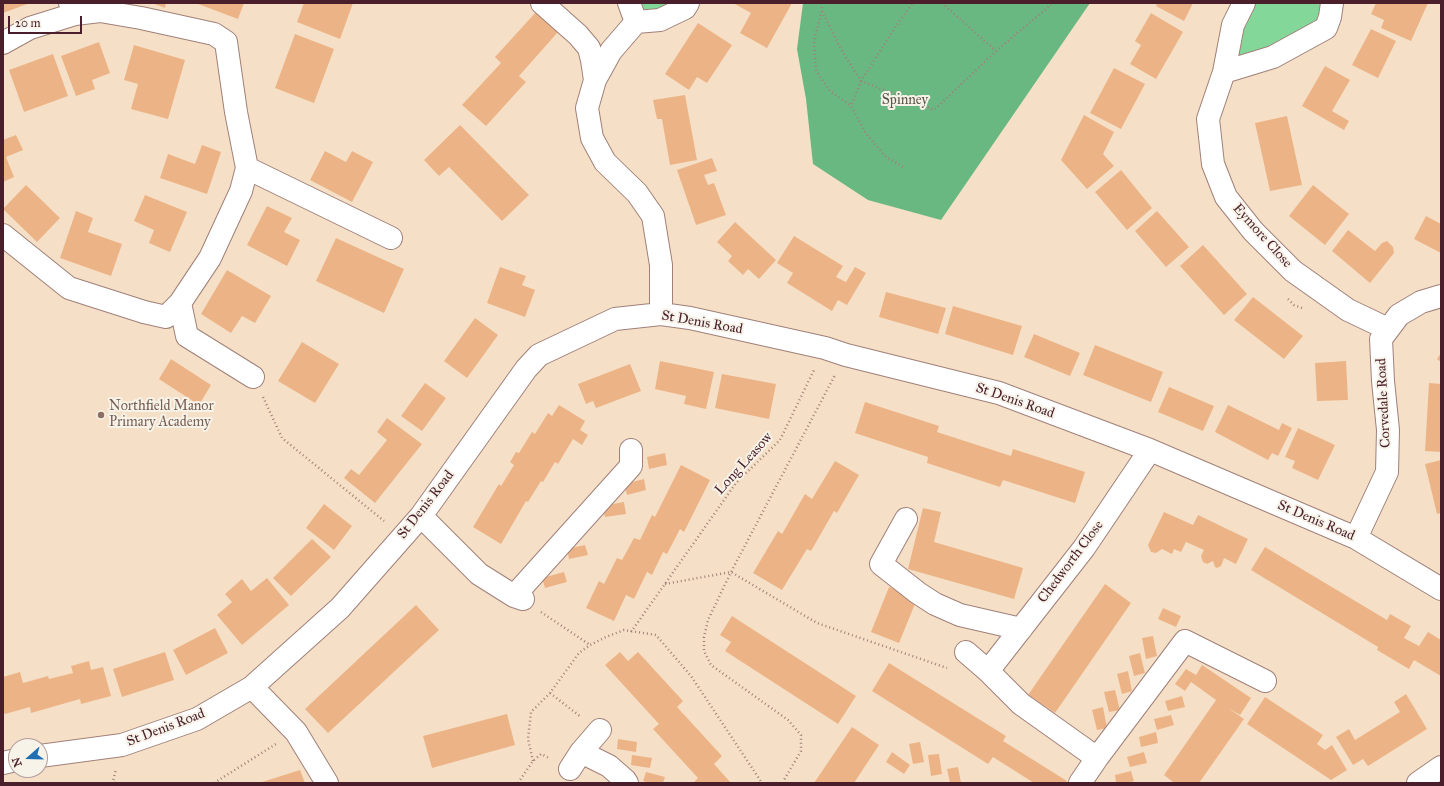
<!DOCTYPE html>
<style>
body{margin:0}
#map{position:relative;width:1444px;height:786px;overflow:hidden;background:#f5e0c7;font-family:"IM FELL Great Primer",serif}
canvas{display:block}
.frame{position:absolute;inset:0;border:4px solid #4a1f2b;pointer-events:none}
.north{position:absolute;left:8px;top:738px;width:40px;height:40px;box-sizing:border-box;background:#f7f3e8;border:1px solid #b29e9c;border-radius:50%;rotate:250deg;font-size:11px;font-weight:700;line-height:16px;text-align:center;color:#4a1f2b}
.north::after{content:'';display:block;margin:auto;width:14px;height:18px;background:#1f6fb2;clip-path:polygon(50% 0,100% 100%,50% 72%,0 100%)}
.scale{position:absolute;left:8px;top:16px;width:74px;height:18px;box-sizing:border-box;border:2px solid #4a1f2b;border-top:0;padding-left:5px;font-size:12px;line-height:14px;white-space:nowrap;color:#4a1f2b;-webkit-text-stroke:3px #f7f3e8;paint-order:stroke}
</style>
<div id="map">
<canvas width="1444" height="786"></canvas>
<div class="frame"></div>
<div class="north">N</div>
<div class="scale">20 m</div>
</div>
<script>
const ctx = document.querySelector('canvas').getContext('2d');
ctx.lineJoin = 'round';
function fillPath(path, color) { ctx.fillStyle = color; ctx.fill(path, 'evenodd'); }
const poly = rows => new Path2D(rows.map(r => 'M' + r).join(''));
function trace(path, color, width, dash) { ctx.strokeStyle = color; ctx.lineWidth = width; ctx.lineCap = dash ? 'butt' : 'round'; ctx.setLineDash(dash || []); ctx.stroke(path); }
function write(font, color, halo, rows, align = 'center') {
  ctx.font = font + ' "IM FELL Great Primer",serif'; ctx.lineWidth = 4; ctx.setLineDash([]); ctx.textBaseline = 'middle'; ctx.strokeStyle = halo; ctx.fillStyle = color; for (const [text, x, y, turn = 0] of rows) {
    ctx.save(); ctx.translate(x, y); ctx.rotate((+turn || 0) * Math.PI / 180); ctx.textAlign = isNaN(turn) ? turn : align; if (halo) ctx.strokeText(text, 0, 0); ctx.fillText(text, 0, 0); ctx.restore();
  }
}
fillPath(poly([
 [639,3,680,3,659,12,643,12],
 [1252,3,1323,3,1321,23,1273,53,1236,57,1235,37]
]), '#83d799');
fillPath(poly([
 [803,3,1090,3,941,220,868,200,813,164,806,99,797,49]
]), '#6ab881');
fillPath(poly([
 [3,3,30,3,3,13],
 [152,3,166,3,165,8],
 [198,3,244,3,238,19,198,4],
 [304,3,353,3,340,39,297,22],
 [733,3,792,3,767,48,740,33,751,13],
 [1157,3,1193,3,1184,21,1156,6],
 [1376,3,1428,3,1411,41,1381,28,1384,20,1371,14],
 [536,12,558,32,519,76,526,82,486,126,462,105,501,63,495,57],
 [1151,13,1183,32,1156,79,1130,64,1141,45,1135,41],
 [698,23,732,45,707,83,697,77,689,90,665,74],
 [1371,29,1396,41,1378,78,1352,65],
 [295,34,334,49,314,103,275,88],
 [99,42,110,73,92,80,95,89,76,96,61,56],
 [134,45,185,60,168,119,131,109,138,84,124,80],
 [53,54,68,96,24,112,9,70],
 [1325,66,1350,80,1332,111,1349,121,1344,130,1302,106],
 [1114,68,1145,84,1121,129,1090,113],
 [685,95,697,160,670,165,662,119,657,119,653,100],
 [1084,115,1114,132,1103,154,1114,166,1087,189,1061,160],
 [1287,116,1302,185,1270,191,1255,123],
 [460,125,529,195,502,221,449,167,439,176,424,160],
 [16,135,23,150,6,157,14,177,3,182,3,140],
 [202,145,221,152,207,194,160,178,168,154,195,164],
 [325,151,346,162,352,151,373,162,352,202,310,180],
 [712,158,717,171,704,175,708,185,714,183,726,215,696,225,677,170],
 [1121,170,1152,208,1127,230,1095,192],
 [26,185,60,218,37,242,3,209],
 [1313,185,1349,214,1325,245,1289,216],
 [145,195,187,212,170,252,149,243,154,230,134,221],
 [267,206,292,218,284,232,300,240,287,266,247,245],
 [76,211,93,218,88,232,122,244,111,276,60,258],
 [1157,211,1189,247,1166,267,1135,231],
 [1426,216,1441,224,1441,253,1414,239],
 [735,222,776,260,759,279,748,269,743,275,728,261,732,256,717,242],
 [1348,230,1375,251,1382,243,1387,241,1393,247,1394,253,1370,283,1332,251],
 [794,236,843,266,836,277,846,282,855,267,866,273,847,305,838,300,832,311,787,283,793,273,777,263],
 [336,238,404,269,384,313,316,281],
 [1203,245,1247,294,1224,315,1180,266],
 [500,267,526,276,522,285,535,290,525,317,487,303],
 [227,270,271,296,255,323,242,316,231,333,201,314],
 [886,292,946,308,938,334,879,317],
 [1253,297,1303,336,1284,359,1234,320],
 [953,306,1022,326,1013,355,945,334],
 [475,318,498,335,467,378,444,361],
 [1034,334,1080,353,1070,376,1024,357],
 [302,342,339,364,315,403,278,381],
 [1095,345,1163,372,1151,402,1083,375],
 [1441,353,1441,362,1437,359],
 [171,359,211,385,199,405,159,379],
 [660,361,714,372,706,409,684,404,686,396,655,389],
 [1346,361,1348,400,1317,401,1315,363],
 [630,364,641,391,596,408,593,401,586,404,578,384],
 [722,374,776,384,769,419,715,408],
 [425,383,446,398,422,431,401,416],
 [1429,383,1441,384,1441,452,1425,451],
 [1169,387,1214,406,1203,431,1158,412],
 [865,402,939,426,937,432,1011,456,1013,449,1085,472,1075,503,1003,480,1000,487,927,463,928,457,855,433],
 [559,405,585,421,580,430,588,435,582,445,573,439,558,464,555,462,543,482,541,481,528,502,526,501,501,544,473,527,499,484,501,486,514,465,510,462,516,452,519,453,532,432,535,434,548,413,552,416],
 [1228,405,1279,430,1282,423,1292,428,1278,456,1272,453,1268,460,1215,432],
 [387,418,422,444,375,503,344,478,351,469,359,475,387,440,377,432],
 [1298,428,1335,445,1318,480,1292,468,1295,461,1285,457],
 [665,453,667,465,649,469,647,457],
 [1441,460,1441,513,1437,514,1425,464],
 [835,461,859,475,837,513,834,511,811,551,807,549,782,590,753,573,778,531,782,534,805,494,812,499],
 [681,465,710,480,684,532,680,529,667,554,663,552,652,575,647,572,634,599,626,595,614,621,586,608,599,581,604,584,617,558,622,560,634,538,640,540,652,515,655,517],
 [644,479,646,490,627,495,624,484],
 [624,502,626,514,605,517,602,506],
 [324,504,352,526,334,550,306,528],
 [923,508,941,512,934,542,1023,568,1014,599,908,569],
 [1164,512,1193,525,1198,515,1248,539,1236,564,1224,558,1221,566,1217,568,1215,567,1213,561,1207,564,1203,562,1201,556,1204,550,1186,542,1181,552,1174,549,1172,554,1162,549,1156,553,1151,552,1148,545],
 [312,539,331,557,291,596,273,578],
 [585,545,588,555,569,559,567,549],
 [1265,547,1387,620,1390,614,1411,626,1404,638,1419,646,1428,632,1441,640,1441,676,1414,660,1409,669,1377,650,1378,647,1251,570],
 [564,572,567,582,545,588,542,578],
 [267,578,289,605,242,645,217,615,232,602,225,594,242,579,251,591],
 [1105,584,1131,603,1055,713,1028,695],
 [889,587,917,599,899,643,871,632],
 [416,605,439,630,328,733,305,709],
 [1163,608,1181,616,1176,627,1158,619],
 [732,616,856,696,838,724,725,651,731,642,720,635],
 [215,628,228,653,186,675,173,650],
 [1153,636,1157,656,1146,659,1142,638],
 [165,652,174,680,122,697,113,669],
 [620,652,628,661,638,652,683,701,677,707,722,756,714,764,731,783,693,783,698,778,653,729,659,724,605,665],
 [1140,653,1145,673,1134,676,1129,656],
 [89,661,91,670,103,667,111,696,81,704,80,699,31,713,30,707,5,714,3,712,3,677,20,672,23,683,48,676,49,679,73,673,71,666],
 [889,663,1006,736,1003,741,1067,781,1065,783,1034,783,993,757,988,764,872,691],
 [1202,665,1251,698,1240,715,1228,708,1244,719,1199,783,1172,783,1173,782,1164,775,1216,700,1191,682,1185,691,1175,684,1186,669,1196,675],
 [1128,671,1132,691,1122,694,1117,674],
 [1115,690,1120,710,1109,712,1104,692],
 [1406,694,1427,729,1368,766,1363,759,1353,765,1336,737,1349,729,1355,740,1400,712,1394,702],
 [1182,696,1185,707,1168,711,1165,701],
 [1265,697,1323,735,1317,744,1325,750,1332,745,1347,770,1331,780,1247,724],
 [1103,707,1107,728,1097,730,1092,710],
 [507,714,515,745,432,768,423,736],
 [1171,715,1174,725,1157,730,1154,719],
 [852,727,879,745,854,783,814,783],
 [1156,732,1158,743,1141,747,1139,737],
 [618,739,637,742,636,752,617,749],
 [920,742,924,762,913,764,909,744],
 [892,752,910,765,904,774,886,762],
 [1144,752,1147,763,1130,767,1127,757],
 [939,754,942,774,931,776,928,755],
 [632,755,652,758,650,768,631,765],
 [958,767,961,783,950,783,947,769],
 [300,770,305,783,259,783],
 [1131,771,1134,781,1127,783,1116,783,1115,775],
 [646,772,665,777,663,783,649,783,643,781]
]), '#ecb486');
const minor = poly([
 [542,3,578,35,589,48,592,60,595,80],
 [629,3,636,22],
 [1244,3,1233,25,1224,72,1208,119,1213,164,1226,197,1253,231,1293,271,1348,310,1388,329],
 [3,43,30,28,75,14,70,3],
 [1224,72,1273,57,1326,28,1330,17,1332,3],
 [247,168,391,238],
 [3,235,69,288,144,312,166,317,180,303,210,258,241,191,247,168,236,112,226,42,214,34,141,18,100,11,75,14],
 [180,303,187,336,253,377],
 [661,314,661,265,653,216,637,193,605,162,592,138,587,108,595,80,611,51,636,22,660,20,685,8,688,3],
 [1150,450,1084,548,988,671,1021,704,1097,758,1185,641,1265,681],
 [421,516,479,574,514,596,523,599],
 [906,519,881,564,918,593,935,604,960,615,1021,629],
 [1356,538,1387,472,1388,430,1383,381,1381,339,1399,315,1421,302,1441,296],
 [514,596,631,466,631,450],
 [966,652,988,671],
 [252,687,296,732,327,783],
 [581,752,609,766,625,780,627,783],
 [40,756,122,745,197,719,252,687,340,608,421,516,526,369,539,355,615,319,661,314,690,318,825,348,846,355,999,393,1150,450,1356,538,1441,589],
 [3,763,16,760],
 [570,769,581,752,600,730],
 [1080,783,1097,758],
 [1418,783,1441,767]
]);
trace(minor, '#a08079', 24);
trace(poly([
 [822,3,822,11,842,51,861,81,934,110,996,51,1053,3],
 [942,3,996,51],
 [822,11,814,40,816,71,830,91,851,106],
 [903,167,885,156,865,132,851,106,861,81,894,29,913,3],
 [1288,299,1294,305,1302,308],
 [263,397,282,438,384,521],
 [665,584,731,572,817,623,947,668],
 [541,612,590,645],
 [631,632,736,483,780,440,814,370],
 [550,693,581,717],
 [533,761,528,739,531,712,550,693,579,653,590,645,606,637,624,630,656,635,691,676,762,783],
 [115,783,113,781,116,769],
 [214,783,276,744],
 [518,783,533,761,541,754,549,758],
 [785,783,784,780,801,751,801,735,788,720,711,665,704,651,704,637,708,620,731,572,835,375]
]), '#a08079', 2.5, [1, 3]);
trace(minor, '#fff', 22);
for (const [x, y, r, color] of [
 [101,415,4,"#8d6e63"]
]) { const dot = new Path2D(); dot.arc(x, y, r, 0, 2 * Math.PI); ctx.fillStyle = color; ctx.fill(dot); trace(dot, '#f7f3e8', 1.5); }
write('14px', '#5b564c', '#f7f3e8', [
 ["Spinney",905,101]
]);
write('14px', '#4a1f2b', '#f7f3e8', [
 ["Eymore Close",1262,236,48],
 ["St Denis Road",702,323,10],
 ["St Denis Road",1015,401,19],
 ["Corvedale Road",1384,403,-93],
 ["Long Leasow",744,464,-48],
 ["St Denis Road",426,505,-52],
 ["St Denis Road",1316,521,23],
 ["Chedworth Close",1071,562,-53],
 ["St Denis Road",166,728,-21]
]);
write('14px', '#785e54', '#f7f3e8', [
 ["Northfield Manor",109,407],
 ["Primary Academy",109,423]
], 'left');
</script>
